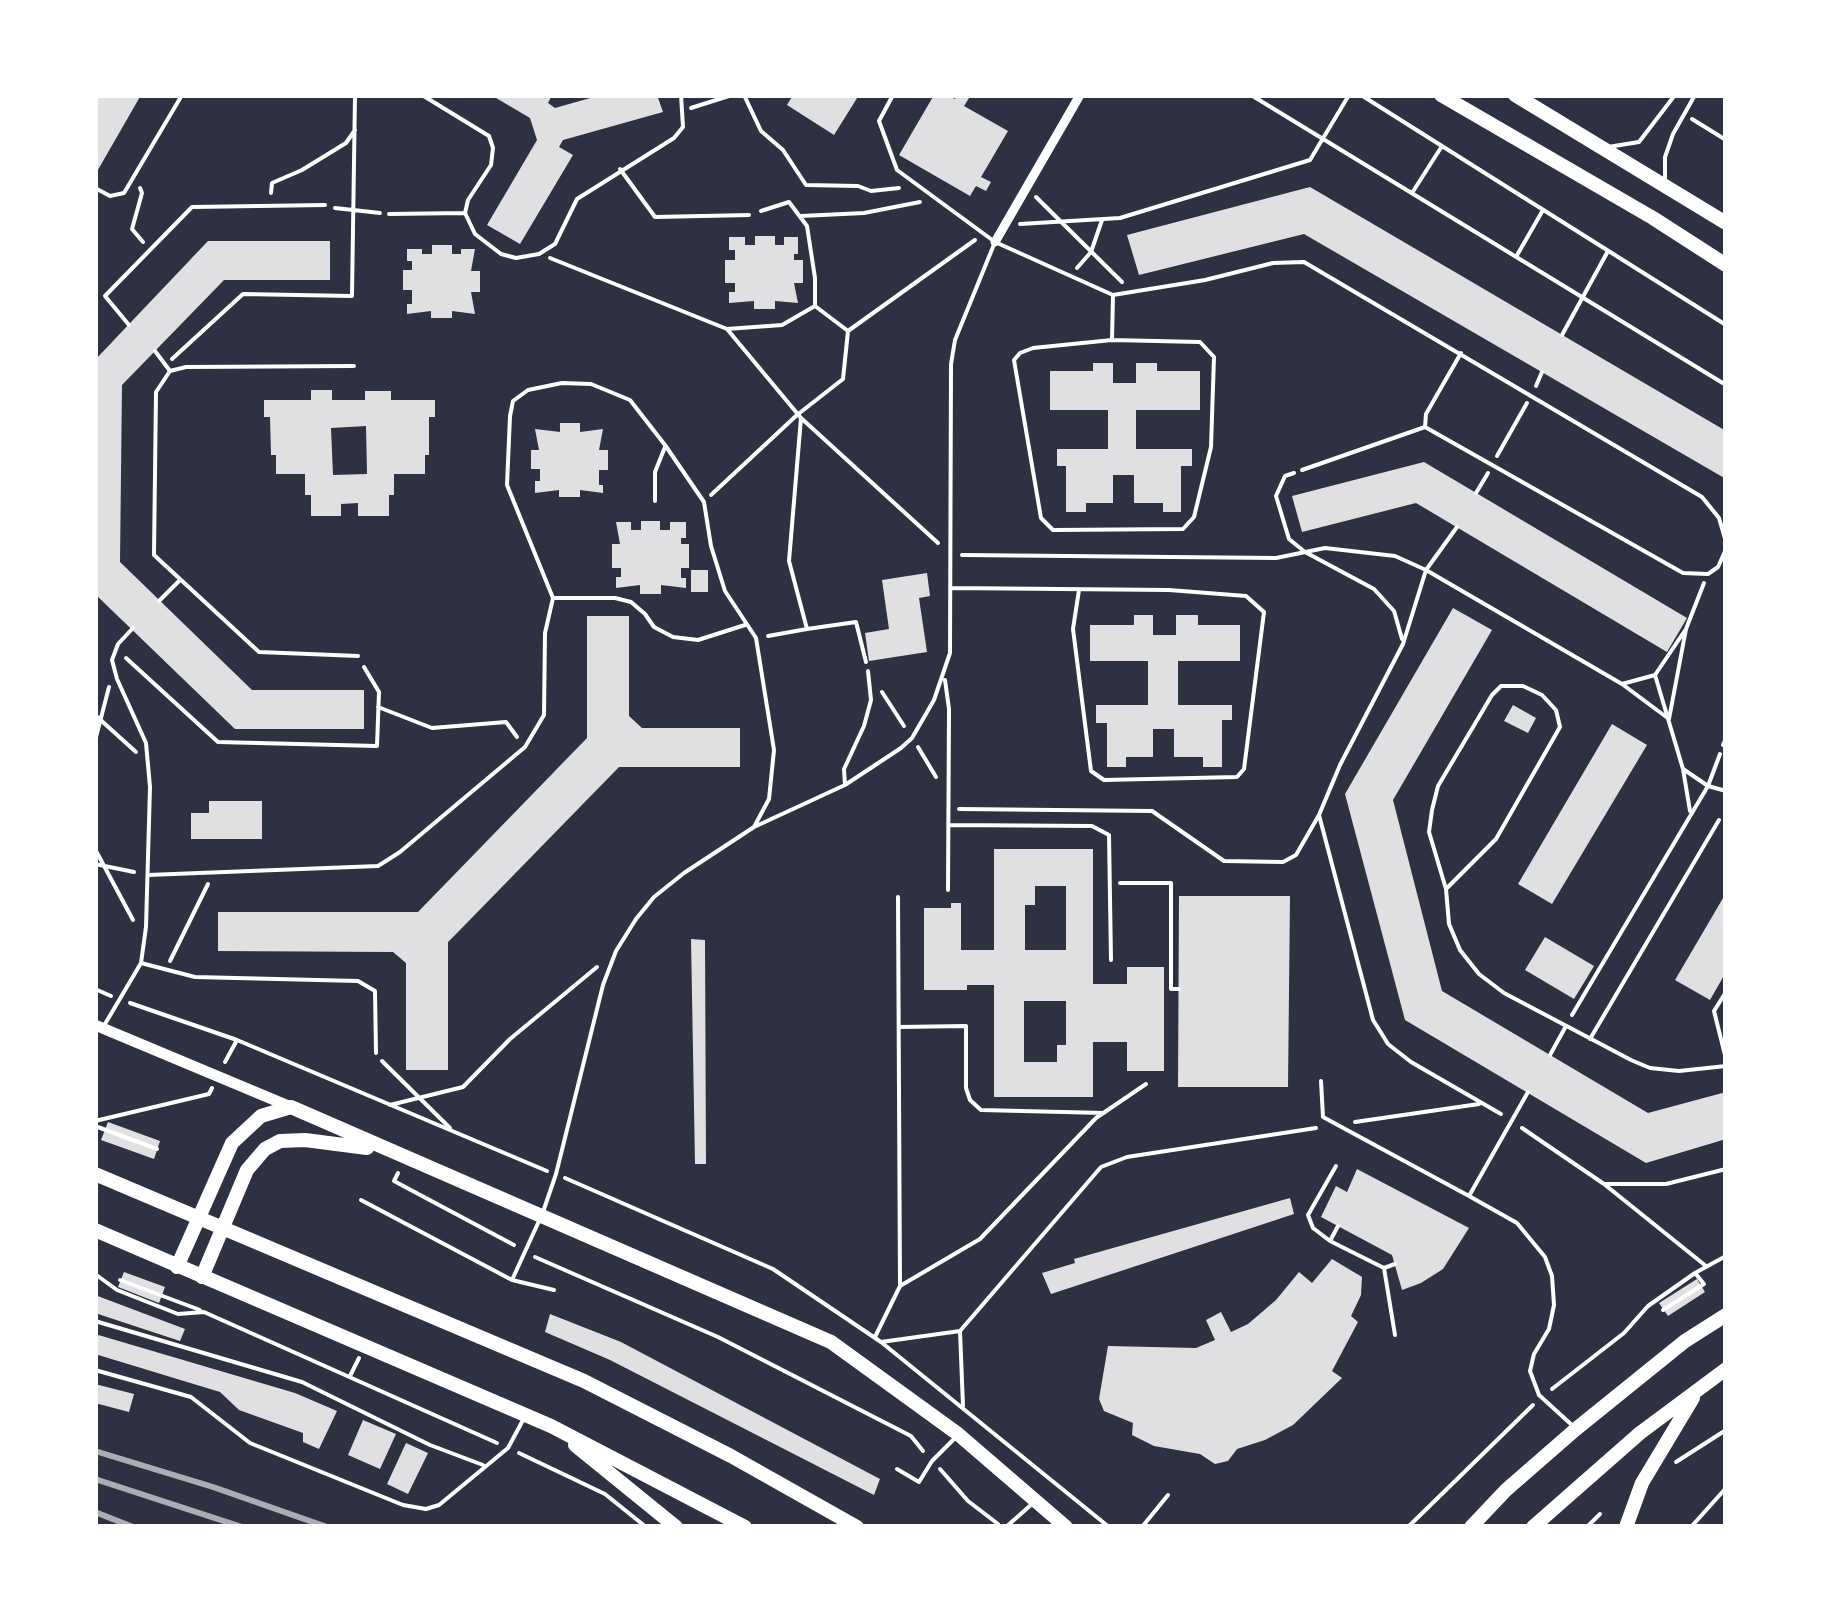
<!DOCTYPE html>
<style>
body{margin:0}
#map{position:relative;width:1821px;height:1622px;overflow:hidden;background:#2d3142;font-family:"Roboto Condensed",sans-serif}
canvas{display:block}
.frame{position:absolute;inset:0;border:98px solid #fff;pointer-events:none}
</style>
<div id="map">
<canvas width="1821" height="1622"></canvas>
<div class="frame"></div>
</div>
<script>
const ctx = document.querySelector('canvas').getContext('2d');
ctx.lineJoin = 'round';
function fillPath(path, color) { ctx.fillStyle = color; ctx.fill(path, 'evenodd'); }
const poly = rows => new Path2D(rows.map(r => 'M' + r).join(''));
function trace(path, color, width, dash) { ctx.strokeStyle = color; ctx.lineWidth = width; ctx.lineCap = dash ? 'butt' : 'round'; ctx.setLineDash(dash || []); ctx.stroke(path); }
fillPath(poly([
 [97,95,141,95,95,175,95,98],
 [491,95,552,95,548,103,555,108,601,95,657,95,663,112,563,140,559,147,573,155,520,244,487,225,537,140,530,118],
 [793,95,859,95,834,135,787,105],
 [934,95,947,95,955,99,957,95,971,95,964,106,1008,131,981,177,991,182,986,191,976,186,970,196,899,155],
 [1310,187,1726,431,1726,479,1304,234,1139,275,1127,235],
 [755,236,775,236,775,245,784,245,784,237,798,237,798,254,794,254,794,260,803,260,803,283,794,283,798,303,775,301,775,309,754,309,754,301,729,303,729,292,735,292,735,283,725,283,725,260,735,260,735,250,729,250,729,237,745,237,745,245,755,245],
 [208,241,330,241,330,280,224,280,122,385,120,562,252,690,364,690,364,729,235,729,95,594,95,360],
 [432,245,452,245,452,254,461,254,461,249,475,249,471,271,480,271,480,292,471,292,475,314,452,311,452,318,431,318,431,311,407,314,407,304,412,304,412,290,403,290,403,270,412,270,412,261,407,261,407,249,422,249,422,254,432,254],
 [1093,363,1113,363,1113,383,1136,383,1136,363,1157,363,1157,371,1200,371,1200,410,1136,410,1136,449,1192,449,1192,466,1181,466,1181,512,1163,512,1163,503,1134,503,1134,475,1113,475,1113,503,1086,503,1086,512,1066,512,1066,466,1057,466,1057,449,1108,449,1108,410,1050,410,1050,371,1093,371],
 [311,390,332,390,332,400,365,400,365,391,391,391,391,400,435,400,435,417,429,417,429,455,425,455,425,474,394,474,394,495,389,495,389,516,358,516,358,503,341,504,341,516,311,516,311,495,305,495,305,474,276,474,276,455,271,455,270,417,264,417,264,400,311,400],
 [366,426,367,474,333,475,331,428],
 [560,423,580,423,580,432,603,429,599,450,608,450,608,470,599,470,599,485,603,485,603,493,580,490,580,497,559,497,559,490,535,493,535,481,540,481,540,469,531,469,531,450,539,450,535,429,560,432],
 [1424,462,1687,618,1667,652,1416,503,1302,532,1292,496],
 [641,521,660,521,660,530,670,530,670,522,686,522,686,538,681,538,681,544,689,544,689,568,681,568,681,578,686,578,686,588,661,585,661,594,640,594,640,585,616,588,616,577,621,577,621,568,612,568,612,544,620,544,616,522,631,522,631,530,641,530],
 [691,570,708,570,708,592,691,592],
 [927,573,930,596,919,598,927,652,869,661,865,633,889,629,882,580],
 [1453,608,1492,630,1393,800,1442,991,1648,1113,1726,1092,1726,1139,1646,1163,1405,1020,1345,794],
 [1134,615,1153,615,1153,635,1176,635,1176,615,1198,615,1198,625,1240,625,1240,661,1178,661,1178,705,1232,705,1232,720,1222,720,1222,767,1203,767,1203,757,1174,757,1174,729,1153,729,1153,757,1126,757,1126,767,1107,767,1107,723,1096,723,1096,705,1148,705,1148,661,1090,661,1090,625,1134,625],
 [587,616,629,616,629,716,642,728,740,728,740,767,619,767,459,931,448,942,448,1070,406,1070,406,963,393,952,218,951,218,912,418,912,587,738],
 [1513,705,1536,718,1528,733,1504,721],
 [1612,724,1647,745,1552,904,1518,884],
 [209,801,262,801,262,839,191,839,191,813,209,813],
 [994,849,1093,849,1093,984,1127,984,1127,967,1164,967,1164,1071,1127,1071,1127,1042,1093,1042,1093,1097,994,1097,994,985,967,985,967,990,924,990,924,908,951,908,951,903,961,903,961,950,994,950],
 [1035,886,1066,886,1066,950,1025,950,1025,905,1035,905],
 [1024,1001,1066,1001,1066,1045,1057,1045,1057,1062,1024,1062],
 [1726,893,1726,972,1710,1000,1675,980],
 [1179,896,1290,896,1288,1087,1178,1087],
 [1545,937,1594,966,1574,999,1525,970],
 [691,939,705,940,706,1164,695,1164],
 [108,1122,160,1141,154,1159,101,1140],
 [1357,1169,1469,1228,1443,1269,1421,1283,1402,1290,1392,1255,1321,1217,1336,1186,1347,1192],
 [1290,1198,1294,1214,1051,1294,1042,1273,1075,1263,1074,1259],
 [1332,1259,1362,1277,1361,1295,1351,1316,1358,1322,1332,1371,1342,1378,1293,1425,1265,1440,1237,1449,1228,1461,1215,1464,1200,1454,1154,1446,1132,1435,1133,1423,1104,1411,1099,1399,1108,1346,1196,1348,1215,1340,1206,1320,1221,1312,1231,1332,1248,1324,1276,1300,1299,1272,1312,1283],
 [124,1272,165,1287,159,1303,118,1287],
 [1697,1279,1705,1292,1668,1316,1659,1303],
 [95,1295,185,1329,180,1341,95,1313],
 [550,1314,621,1342,880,1479,874,1495,610,1360,545,1332],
 [95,1334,295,1393,337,1411,319,1449,303,1442,303,1433,239,1410,220,1392,95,1354],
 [95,1384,134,1394,129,1412,95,1403],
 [363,1420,396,1434,380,1469,348,1455],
 [406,1443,428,1453,408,1494,387,1484]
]), '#e0e0e3');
trace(poly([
 [744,95,761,131,783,150,806,185,858,186,871,191,899,188],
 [1251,95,1726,385],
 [1361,95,1726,325],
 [691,108,732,95],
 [1692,119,1726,140],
 [140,188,142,193,132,229,143,242],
 [271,193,272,183,302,170,346,143,355,130],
 [1412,193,1442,146],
 [1036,197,1122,282],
 [335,208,380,213],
 [761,211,789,202,807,226,815,278,815,306],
 [801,216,864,213,920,202],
 [1020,224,1120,218,1310,160,1349,95],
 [1516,257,1543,210],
 [550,258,727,329,801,418,789,561,807,629,856,622,866,662],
 [1077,268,1091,252,1102,220],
 [727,329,782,325,815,306,848,331],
 [1562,335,1608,251],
 [172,359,243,294,352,296,355,95],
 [1536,386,1542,372],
 [801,418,938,543],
 [1497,456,1527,403],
 [1294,473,1285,476,1276,496,1289,539,1305,552,1374,589,1394,611,1402,639],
 [1476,493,1488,473],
 [711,495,797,415,843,379,848,331,975,240],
 [1457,527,1426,570,1403,644,1340,765,1319,815,1373,1020,1380,1031,1388,1044,1411,1062,1501,1114],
 [962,555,1276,558,1325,548,1395,556,1426,570,1622,684,1669,719,1686,629],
 [768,636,807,629],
 [126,658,218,742,377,746,379,692,364,667],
 [1622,684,1655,675],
 [882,692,904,726],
 [378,707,432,728,506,722,517,737],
 [95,715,136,752],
 [95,741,109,687],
 [918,747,936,777],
 [1683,769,1708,786,1726,791],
 [959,809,1152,811,1224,861,1283,862,1296,855,1319,815],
 [1690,811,1683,769,1655,675,1686,629,1704,583],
 [95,849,133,920],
 [95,864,134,872],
 [1120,883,1171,883,1171,989,1179,989],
 [170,961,208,884],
 [95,989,111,996],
 [130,1003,237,1040,547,1171],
 [1572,1015,1708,786,1720,754],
 [899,1027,966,1026,966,1088,970,1100,981,1110,1104,1113],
 [1725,1055,1714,1011,1726,992],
 [382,1061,450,1128],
 [225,1062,237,1040],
 [390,1105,463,1087,510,1039,597,967],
 [95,1121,209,1094,212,1088],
 [1355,1122,1479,1104],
 [95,1126,157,1149],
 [1522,1128,1604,1184,1706,1266],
 [398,1173,394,1181,514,1245],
 [565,1178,773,1269,881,1342,1109,1527],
 [1604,1184,1666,1184,1726,1169],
 [535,1257,718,1337,911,1436,923,1451],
 [95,1274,117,1290,178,1314,204,1312,497,1443],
 [120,1280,200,1310],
 [900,1286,980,1239,1096,1118,1146,1084],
 [1663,1310,1704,1284,1695,1273],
 [960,1331,963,1406],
 [875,1337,900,1286,898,897],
 [881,1342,960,1331,1101,1167,1127,1157,1316,1128],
 [350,1376,359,1358],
 [1552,1389,1624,1333,1648,1306,1695,1273,1726,1256],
 [519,1453,605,1494,646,1527],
 [1676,1462,1726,1430],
 [940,1469,968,1501,998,1524],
 [1408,1527,1533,1405],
 [1587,1527,1600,1514],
 [1691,1527,1726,1488]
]), '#fff', 4);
trace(poly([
 [422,95,489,136,493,148,491,165,468,200,465,213,475,234,501,254,516,258,539,254,555,244,577,199,674,138,683,127,681,95],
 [893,95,879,121,897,170,995,242,1113,295,1205,280,1273,263,1304,262,1702,497,1719,518,1726,542],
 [1608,147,1639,142,1675,95],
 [620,169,655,217,749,215],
 [1665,178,1665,157,1673,134,1695,95],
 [95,188,110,196,124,193,182,95],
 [389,214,465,213],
 [129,325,105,296,192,207,325,205],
 [1112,340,1200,342,1214,357,1211,447,1194,517,1183,529,1053,530,1041,518,1014,360,1020,353,1033,348,1112,340],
 [1112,340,1113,295],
 [155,351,170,371],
 [354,366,186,367,170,371,156,392,154,555,259,652,358,656],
 [1425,427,1426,414,1461,353],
 [1302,470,1425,427,1683,573,1708,574,1718,567,1726,549],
 [655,501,655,472,665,447],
 [950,588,1169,590,1246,596,1264,612,1244,769,1237,777,1104,780,1091,771,1073,629,1079,590],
 [553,598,615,598,631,602,645,614,654,627,673,637,698,640,745,625],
 [159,601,180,580],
 [945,680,949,709,948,890],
 [1723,745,1726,738],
 [845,785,844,769,864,726,871,700,868,671],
 [949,825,1092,826,1109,835,1111,960],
 [148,875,378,866,400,852,525,747,544,715,545,633,553,598,507,485,510,416,513,401,528,390,562,383,591,384,630,400,665,445,704,502,711,546,725,591,756,638,774,750,769,799,754,827],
 [1446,889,1496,839,1560,727,1556,710,1542,695,1523,686,1501,686,1492,695,1438,786,1432,810,1429,832,1446,889,1449,924,1460,950,1479,974,1504,993,1631,1060,1650,1068,1679,1071,1726,1066],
 [141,963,195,977,358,981,375,991,376,1053],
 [105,1024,141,963,146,927,150,787,146,743,117,679,112,660,118,644,133,628],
 [1590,1039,1719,820],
 [1550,1055,1566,1026],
 [1321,1081,1323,1117,1469,1196],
 [1528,1092,1469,1196,1517,1223,1545,1257,1552,1276,1554,1305,1549,1329,1534,1354,1530,1371,1539,1395,1573,1426],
 [361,1200,512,1280],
 [543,1212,556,1174,603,985,616,951,636,919,654,897,684,873,754,827,845,785,901,748,912,738,934,700,950,653,951,364,955,340,995,242],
 [539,1221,512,1280,554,1290],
 [1338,1226,1330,1241,1384,1268,1395,1335],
 [1330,1241,1313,1228,1308,1215,1336,1166],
 [1384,1268,1395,1264],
 [95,1321,302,1382,430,1445,483,1465],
 [95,1370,191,1397,250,1443,403,1505,426,1509,439,1505,508,1448,523,1420],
 [897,1469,919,1482,932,1461,955,1438],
 [1006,1527,1032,1504],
 [1142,1527,1168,1495]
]), '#fff', 4);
trace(poly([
 [995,242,1080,95]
]), '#fff', 9);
trace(poly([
 [95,1025,291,1107]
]), '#fff', 11);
trace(poly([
 [1441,95,1653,218,1726,265],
 [1515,95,1726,223],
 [95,1174,584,1381,731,1456,857,1527],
 [95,1230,551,1426,745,1527],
 [177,1267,232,1143,261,1116,291,1107,831,1342,958,1434,1066,1527],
 [202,1277,247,1170,265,1149,280,1141,305,1140,367,1148],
 [575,1445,676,1527],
 [1471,1527,1506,1490,1576,1429,1685,1341,1726,1315],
 [1533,1527,1640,1433,1726,1369],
 [1626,1527,1642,1483,1693,1398]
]), '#fff', 14);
trace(poly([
 [95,1451,213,1487,327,1527],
 [95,1479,242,1527],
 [95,1512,133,1527]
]), '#abadb3', 6);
</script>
